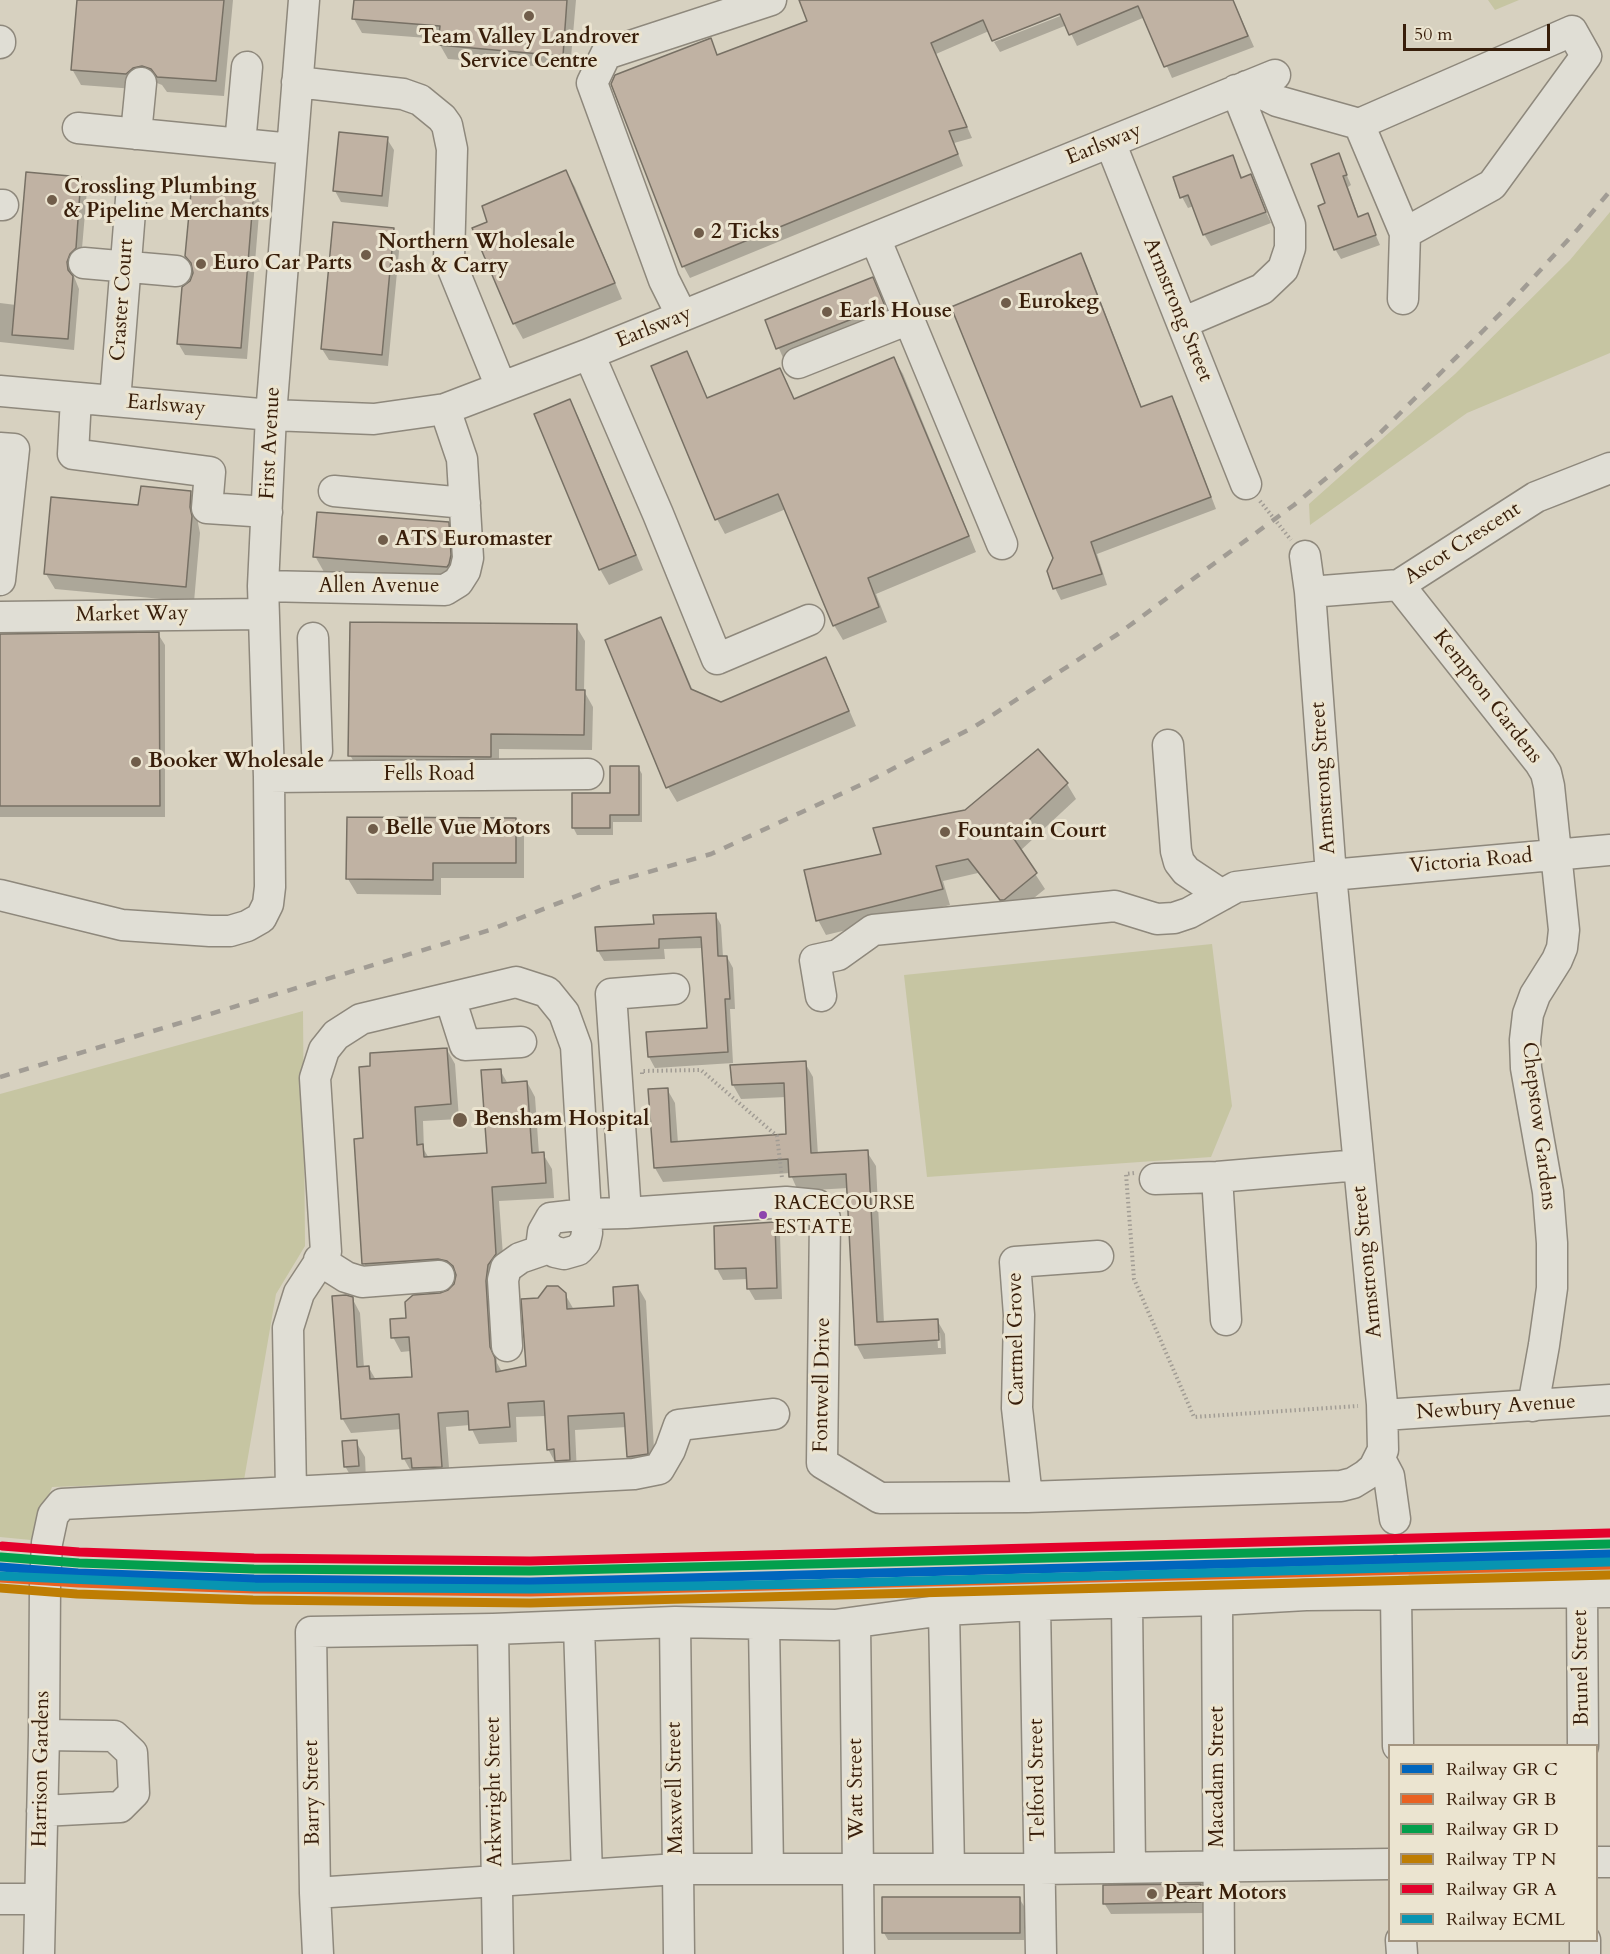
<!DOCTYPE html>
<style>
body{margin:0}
#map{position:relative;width:1610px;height:1954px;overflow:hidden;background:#d7d1c0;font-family:Cardo,serif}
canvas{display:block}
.legend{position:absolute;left:1388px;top:1744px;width:210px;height:198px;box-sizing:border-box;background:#ebe4d0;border:2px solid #a39581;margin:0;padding:8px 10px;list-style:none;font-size:18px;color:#381e0a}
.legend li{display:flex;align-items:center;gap:12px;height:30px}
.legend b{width:30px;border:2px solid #a39581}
.scale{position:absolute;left:1403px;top:24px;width:147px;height:27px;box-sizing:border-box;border:3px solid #381e0a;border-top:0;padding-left:8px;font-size:18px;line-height:21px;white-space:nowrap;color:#381e0a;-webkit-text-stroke:4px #ebe4d0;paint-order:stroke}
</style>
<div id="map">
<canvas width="1610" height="1954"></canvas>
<ul class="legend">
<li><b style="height:8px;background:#0065bd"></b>Railway GR C</li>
<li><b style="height:8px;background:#e96121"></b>Railway GR B</li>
<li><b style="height:8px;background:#039f4d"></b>Railway GR D</li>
<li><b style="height:8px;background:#be7d03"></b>Railway TP N</li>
<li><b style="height:8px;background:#e4002b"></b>Railway GR A</li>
<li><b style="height:8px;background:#0894b1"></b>Railway ECML</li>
</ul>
<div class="scale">50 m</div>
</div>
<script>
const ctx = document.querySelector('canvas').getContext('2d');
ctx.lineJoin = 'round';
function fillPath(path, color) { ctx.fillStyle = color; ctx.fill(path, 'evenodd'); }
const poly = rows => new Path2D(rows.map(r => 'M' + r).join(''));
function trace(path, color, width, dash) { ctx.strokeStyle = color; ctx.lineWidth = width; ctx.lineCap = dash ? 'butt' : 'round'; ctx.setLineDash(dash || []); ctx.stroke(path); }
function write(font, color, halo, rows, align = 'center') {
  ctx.font = font + ' Cardo,serif'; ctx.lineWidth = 6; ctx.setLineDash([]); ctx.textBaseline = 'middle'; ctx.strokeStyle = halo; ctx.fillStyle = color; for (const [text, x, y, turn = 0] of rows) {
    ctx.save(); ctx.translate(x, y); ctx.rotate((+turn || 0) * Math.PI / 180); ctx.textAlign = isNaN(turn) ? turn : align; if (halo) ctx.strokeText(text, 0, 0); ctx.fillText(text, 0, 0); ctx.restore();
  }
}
fillPath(poly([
 [1488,0,1519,0,1495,10],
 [1610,212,1610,353,1467,413,1310,525,1309,504,1455,374,1570,260],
 [1212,944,1232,1106,1211,1157,927,1177,904,975],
 [303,1011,305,1246,276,1294,244,1480,52,1487,31,1540,0,1537,0,1094],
 [1610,1565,1610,1585,1408,1585,1409,1570]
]), '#c6c5a2');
fillPath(poly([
 [79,0,233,0,224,96,167,92,162,85,152,81,135,89,81,85,72,69],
 [355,0,576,0,570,69,448,59,440,45,440,39,362,33,354,19],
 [801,0,1233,0,1254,47,1172,78,1145,17,1077,46,1067,25,1000,52,994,42,1068,13,1067,10,989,31,936,54,972,138,954,143,963,166,690,278,684,267,612,84,710,40,718,56,809,22],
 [387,139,394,150,388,207,341,202,335,191],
 [1338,155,1351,185,1348,187,1359,218,1367,215,1380,245,1341,259,1335,249,1327,204],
 [1232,157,1243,179,1250,176,1271,223,1211,246,1204,234,1194,206,1188,208,1182,197],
 [566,172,575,187,622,299,523,339,514,323,489,223],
 [80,179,87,190,81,260,76,265,73,274,79,289,74,350,0,342,0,303,16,305],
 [254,190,260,202,247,359,185,355,178,343,195,273,187,256],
 [393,230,400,241,388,366,329,360,322,349],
 [1081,255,1087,266,1142,408,1171,397,1178,409,1216,509,1097,554,1107,585,1061,600,1055,588],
 [879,290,890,318,784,360,767,321],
 [687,353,708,399,779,370,795,400,894,359,903,374,976,552,876,594,887,622,843,640,834,625,786,509,725,534,717,519],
 [570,401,578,416,643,570,609,585,600,569],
 [190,492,199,507,198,523,200,533,194,602,55,589,46,574,140,507],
 [448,523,457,539,456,582,324,572,315,556],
 [660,618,669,634,693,691,721,704,826,659,834,675,856,726,677,802,668,787],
 [576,626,585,641,584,691,593,707,592,750,499,749,499,772,359,771,350,755],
 [158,634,165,645,165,817,0,817,0,636],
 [638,767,642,774,642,822,613,822,613,835,577,835,573,827,611,795],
 [1067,784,1076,799,1020,851,1045,889,1013,915,1011,915,978,873,943,881,950,905,826,935,818,920,966,811],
 [516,820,524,835,524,878,441,878,441,895,357,894,348,879],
 [715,914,721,925,723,957,727,957,733,968,735,1009,730,1009,733,1063,655,1068,649,1057,709,1029,703,948,664,949,665,959,604,961,598,951,655,926],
 [447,1050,455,1064,459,1119,423,1121,424,1150,429,1158,488,1155,500,1070,508,1084,527,1082,535,1097,539,1154,543,1154,552,1169,554,1198,499,1201,504,1269,493,1297,497,1363,502,1372,527,1368,565,1294,574,1310,616,1307,638,1287,646,1301,655,1468,637,1471,628,1457,627,1427,575,1430,577,1474,556,1464,548,1449,546,1416,516,1417,517,1442,479,1444,470,1425,446,1427,450,1481,412,1473,404,1459,402,1429,351,1433,342,1418,352,1298,360,1313,364,1368,369,1368,376,1380,413,1378,411,1351,401,1352,393,1337,456,1285,458,1275,447,1273,372,1278,364,1263,365,1140],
 [805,1063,813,1077,818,1155,867,1152,876,1166,884,1323,937,1320,945,1334,946,1354,864,1359,856,1344,848,1188,798,1191,790,1173,663,1182,655,1168,667,1089,675,1103,678,1143,788,1135,786,1097,741,1099,733,1085],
 [937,1333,940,1333,941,1348,938,1348],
 [774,1224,780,1235,782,1299,755,1300,748,1288,748,1279,723,1280,717,1269],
 [356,1442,365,1457,366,1481,354,1482,345,1466],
 [1200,1885,1207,1897,1207,1913,1111,1914,1104,1903],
 [1019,1898,1024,1906,1024,1940,888,1940,884,1933]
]), '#0003');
const building = poly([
 [77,0,224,0,216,81,157,77,151,69,142,66,133,68,126,74,71,70,77,0],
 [354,0,567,0,563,56,438,45,440,26,352,19,354,0],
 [799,0,1233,0,1248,36,1164,67,1138,6,1069,35,1060,14,992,41,983,20,931,43,967,127,949,131,958,154,682,267,611,84,615,75,711,38,717,55,807,21,799,0],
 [339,132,388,137,382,196,333,191,339,132],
 [1339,153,1347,175,1343,176,1358,217,1368,213,1376,235,1334,250,1318,206,1325,203,1311,164,1339,153],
 [1233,155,1241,178,1251,174,1266,212,1203,235,1188,195,1180,198,1173,177,1233,155],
 [566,170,615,283,513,324,472,228,487,222,482,206,566,170],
 [26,172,81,177,76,248,70,254,67,262,68,270,73,276,68,339,12,335,26,172],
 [192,182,254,189,241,348,177,344,182,287,190,281,193,273,191,263,185,256,192,182],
 [333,222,394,228,382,355,321,349,333,222],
 [1081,253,1141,407,1172,396,1211,497,1091,542,1102,574,1053,589,1047,571,1053,558,951,307,1081,253],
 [873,277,885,306,776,349,765,320,873,277],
 [687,351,707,398,780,368,794,399,894,357,969,536,868,578,879,607,833,626,778,494,715,520,651,366,687,351],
 [570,399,636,555,599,570,534,414,570,399],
 [141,486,191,491,190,507,192,516,186,587,44,574,51,497,138,505,141,486],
 [317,512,449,522,451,555,449,564,447,567,313,557,317,512],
 [661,617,691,689,721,702,826,657,849,711,666,788,605,640,661,617],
 [350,622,577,624,576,690,585,690,584,735,491,734,491,757,348,756,350,622],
 [159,632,160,806,0,806,0,634,159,632],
 [1038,749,1068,783,1012,836,1037,873,1004,900,1000,900,968,859,936,866,943,889,816,921,804,870,881,854,873,828,965,810,1038,749],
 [610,766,639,766,639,815,610,815,610,828,572,828,572,793,610,793,610,766],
 [347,817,516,818,516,863,433,863,433,880,346,879,347,817],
 [716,913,718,956,727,956,730,999,725,999,728,1052,648,1057,646,1032,707,1028,701,937,659,939,659,948,597,951,595,927,654,924,653,915,716,913],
 [447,1048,451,1104,415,1107,417,1145,423,1144,424,1157,487,1153,481,1070,501,1069,502,1083,527,1081,532,1153,544,1152,546,1183,492,1187,496,1254,488,1265,486,1281,490,1347,495,1358,496,1372,526,1366,521,1299,538,1298,547,1286,558,1286,566,1293,567,1309,614,1306,613,1287,638,1285,648,1454,627,1457,624,1413,568,1416,570,1460,555,1461,554,1449,547,1450,544,1401,508,1403,510,1427,469,1430,468,1411,438,1413,442,1467,412,1468,411,1458,402,1459,399,1414,341,1419,332,1296,346,1295,353,1297,357,1367,369,1366,370,1379,412,1377,409,1337,391,1338,390,1319,406,1318,405,1302,413,1295,440,1293,448,1290,454,1284,456,1275,453,1266,447,1261,438,1259,362,1264,354,1139,363,1138,359,1067,370,1066,370,1053,447,1048],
 [806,1061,811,1153,868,1150,877,1322,938,1319,939,1340,855,1345,846,1174,789,1177,788,1159,654,1168,648,1089,668,1088,671,1142,786,1134,784,1083,732,1085,730,1065,806,1061],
 [775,1222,777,1288,747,1289,746,1268,715,1269,714,1226,775,1222],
 [357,1440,359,1466,344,1467,342,1441,357,1440],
 [1201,1884,1201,1902,1103,1904,1103,1885,1201,1884],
 [882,1897,1020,1897,1020,1933,882,1933,882,1897]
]);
fillPath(building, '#c0b2a3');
trace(building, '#777064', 1.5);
const minor = poly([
 [0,41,0,43],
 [297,82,403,94,420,100,442,118,447,125,452,149,449,259,501,387],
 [1247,86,1277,101,1359,124,1405,233,1403,299],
 [1359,124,1572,31,1586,56,1492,185,1405,233],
 [78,128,292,149],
 [136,134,141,83],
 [1110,142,1246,484],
 [240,144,247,67],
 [0,205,3,205],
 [875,238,1002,544],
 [84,263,176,271],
 [682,316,664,280,592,83,606,54,771,0],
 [1182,323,1262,289,1283,269,1290,248,1290,225,1236,90],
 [589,354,658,514,717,659,809,620],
 [798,363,909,319],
 [0,391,271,415,374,419,445,409,589,354,1275,75],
 [76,398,73,454,210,472,207,508,267,512],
 [115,401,131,199],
 [0,448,14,449,0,580],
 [334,491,465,503],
 [1399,585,1540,763,1546,773,1549,786,1564,930,1562,948,1557,960,1535,995,1528,1014,1525,1040,1526,1068,1548,1192,1552,1243,1552,1288,1544,1345,1533,1406],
 [263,586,445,590,458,582,465,571,468,558,462,459,445,409],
 [1310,592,1399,585,1536,497,1610,468],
 [0,617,263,614],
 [313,638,317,751],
 [1168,745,1176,851,1179,862,1186,871,1222,895],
 [269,777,588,774],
 [0,895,122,925,210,931,230,931,247,926,261,918,268,904,270,887,269,777,263,586,271,415,304,0],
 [674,989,611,994,626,1213,786,1202,817,1205,825,1218,822,1463,880,1498,1027,1497,1341,1486,1353,1483,1366,1475,1374,1468,1383,1450,1382,1404,1331,875,1310,592,1305,556],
 [821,996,815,960,838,955,873,930,1115,906,1157,919,1174,918,1189,913,1236,887,1331,875,1610,850],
 [450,998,465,1045,521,1042],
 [1217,1177,1226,1320],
 [1155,1179,1217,1177,1359,1165],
 [586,1214,587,1233,585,1242,578,1250,564,1254,555,1252,549,1248,542,1240,543,1232,551,1218,586,1214],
 [319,1260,346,1277,362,1282,439,1276],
 [507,1346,503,1280,506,1268,520,1258,549,1248],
 [1383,1415,1610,1400],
 [1380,1459,1389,1476,1395,1519],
 [291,1491,288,1328,299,1293,326,1252,315,1078,324,1050,336,1035,361,1019,516,982,547,992,564,1013,576,1046,586,1214,626,1213],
 [1027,1497,1017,1408,1019,1315,1015,1262,1098,1256],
 [1582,1591,1583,1746],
 [1396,1595,1398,1746],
 [1217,1600,1219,1954],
 [1127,1603,1130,1867],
 [1035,1605,1041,1954],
 [944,1610,949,1869],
 [675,1622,679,1954],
 [855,1623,859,1954],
 [764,1624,768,1869],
 [579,1626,587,1875],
 [493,1629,498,1954],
 [42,1811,120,1807,134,1793,132,1753,114,1736,44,1735],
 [1596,1862,1610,1862],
 [315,1893,677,1869,1040,1869,1390,1864],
 [0,1899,39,1899],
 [1401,1940,1402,1954],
 [1585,1940,1585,1954],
 [39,1954,44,1735,45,1585,47,1543,53,1515,62,1504,634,1474,659,1469,670,1450,679,1425,774,1414],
 [318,1954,315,1893,311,1632,493,1629,675,1622,835,1625,944,1610,1035,1605,1217,1600,1306,1595,1610,1592]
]);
trace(minor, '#8e887c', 33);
trace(poly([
 [1260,501,1291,540],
 [642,1074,642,1071,701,1070,777,1136,782,1178],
 [1134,1173,1126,1174,1134,1279,1194,1417,1358,1406],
 [1395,1541,1396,1572]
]), '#a19c94', 4, [1.5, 3]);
trace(minor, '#e0ded5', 30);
trace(poly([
 [0,1077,490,930,607,884,711,854,869,781,974,727,1118,634,1294,505,1378,435,1502,312,1578,229,1610,191]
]), '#a19c94', 4.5, [10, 10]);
trace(poly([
 [0,1567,78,1573,254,1579,530,1582,1610,1554]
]), '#0065bd', 9);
trace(poly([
 [0,1578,78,1583,254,1589,530,1592,1610,1565]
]), '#e96121', 9);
trace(poly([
 [1,1557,79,1563,254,1569,530,1571,1610,1544]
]), '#039f4d', 9);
trace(poly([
 [0,1588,77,1594,253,1600,530,1603,1610,1575]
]), '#be7d03', 9);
trace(poly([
 [2,1546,79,1552,254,1558,530,1561,1609,1533]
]), '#e4002b', 9);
trace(poly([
 [0,1576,255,1587,530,1589,805,1584,1610,1562]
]), '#0894b1', 9);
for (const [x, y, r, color] of [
 [529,16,6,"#705d4a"],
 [52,200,6,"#705d4a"],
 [699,233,6,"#705d4a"],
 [366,255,6,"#705d4a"],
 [201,264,6,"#705d4a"],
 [1006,303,6,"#705d4a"],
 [827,312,6,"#705d4a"],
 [383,540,6,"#705d4a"],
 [136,762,6,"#705d4a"],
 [373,829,6,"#705d4a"],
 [945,832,6,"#705d4a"],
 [460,1120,8,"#705d4a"],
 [763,1215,5,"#8e44ad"],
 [1152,1894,6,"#705d4a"]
]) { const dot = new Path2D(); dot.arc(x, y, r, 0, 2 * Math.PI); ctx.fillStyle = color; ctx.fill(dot); trace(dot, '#ebe4d0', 2); }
write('20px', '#381e0a', '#ebe4d0', [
 ["RACECOURSE",774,1204],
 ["ESTATE",774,1228]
], 'left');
write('bold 21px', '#381e0a', '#ebe4d0', [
 ["Team Valley Landrover",529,38,"center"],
 ["Service Centre",529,62,"center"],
 ["Crossling Plumbing",64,188],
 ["& Pipeline Merchants",64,212],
 ["2 Ticks",711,233],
 ["Northern Wholesale",378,243],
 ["Cash & Carry",378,267],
 ["Euro Car Parts",213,264],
 ["Eurokeg",1018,303],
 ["Earls House",839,312],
 ["ATS Euromaster",395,540],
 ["Booker Wholesale",148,762],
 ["Belle Vue Motors",385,829],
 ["Fountain Court",957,832],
 ["Bensham Hospital",474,1120],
 ["Peart Motors",1164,1894]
], 'left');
write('21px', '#381e0a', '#ebe4d0', [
 ["Earlsway",1104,145,-22],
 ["Craster Court",123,300,-86],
 ["Armstrong Street",1177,310,68],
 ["Earlsway",654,328,-22],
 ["Earlsway",166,406,5],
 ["First Avenue",271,443,-87],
 ["Ascot Crescent",1463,544,-33],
 ["Allen Avenue",379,587],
 ["Market Way",132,615,-1],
 ["Kempton Gardens",1487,697,52],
 ["Fells Road",429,775],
 ["Armstrong Street",1324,778,-94],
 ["Victoria Road",1471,862,-5],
 ["Chepstow Gardens",1538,1126,83],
 ["Armstrong Street",1368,1262,-96],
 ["Cartmel Grove",1017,1339,-91],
 ["Fontwell Drive",823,1385,-89],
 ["Newbury Avenue",1496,1408,-4],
 ["Brunel Street",1582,1668,-91],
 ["Harrison Gardens",42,1769,-89],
 ["Macadam Street",1218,1777,-90],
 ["Telford Street",1038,1780,-91],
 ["Maxwell Street",676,1788,-91],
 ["Watt Street",857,1789,-91],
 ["Arkwright Street",495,1792,-91],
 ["Barry Street",313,1793,-91]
]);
</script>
